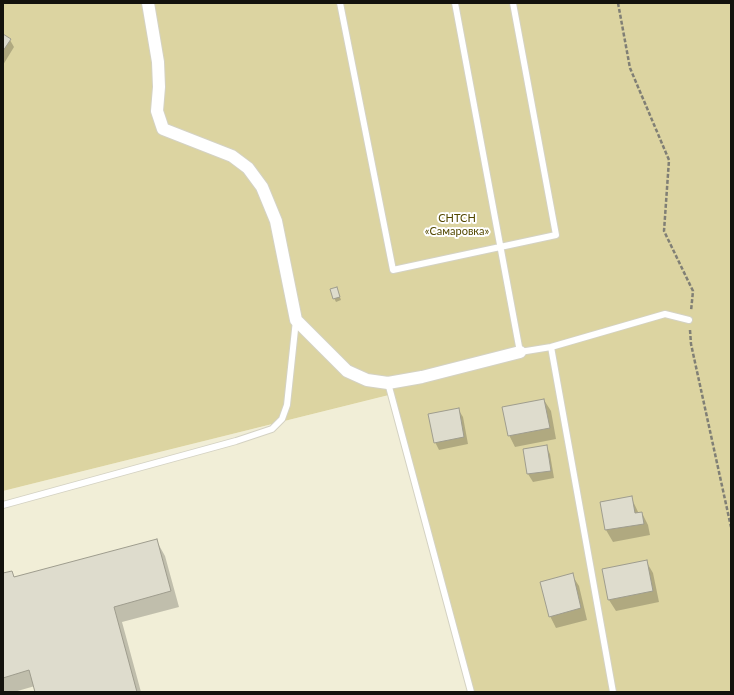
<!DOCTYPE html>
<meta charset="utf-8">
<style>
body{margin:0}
#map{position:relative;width:734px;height:695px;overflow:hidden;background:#fdfbeb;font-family:Lato,sans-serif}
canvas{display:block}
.frame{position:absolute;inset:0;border:4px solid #13120d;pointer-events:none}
</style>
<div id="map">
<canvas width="734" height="695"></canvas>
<div class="frame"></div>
</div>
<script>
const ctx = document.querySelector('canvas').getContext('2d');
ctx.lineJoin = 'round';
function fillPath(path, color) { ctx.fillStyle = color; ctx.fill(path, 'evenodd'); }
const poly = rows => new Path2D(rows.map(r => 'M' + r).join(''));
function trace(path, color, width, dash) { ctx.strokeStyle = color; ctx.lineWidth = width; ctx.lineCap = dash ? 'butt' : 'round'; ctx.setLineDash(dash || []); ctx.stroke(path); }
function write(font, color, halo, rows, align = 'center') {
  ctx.font = font + ' Lato,sans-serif'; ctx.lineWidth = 4; ctx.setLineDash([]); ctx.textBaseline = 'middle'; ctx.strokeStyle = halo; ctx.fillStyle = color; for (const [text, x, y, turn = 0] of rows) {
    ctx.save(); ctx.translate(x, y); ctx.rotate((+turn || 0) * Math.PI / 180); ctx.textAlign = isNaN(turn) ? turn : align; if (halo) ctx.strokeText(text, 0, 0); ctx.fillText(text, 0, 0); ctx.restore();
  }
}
fillPath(poly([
 [393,394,470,692,3,692,3,491]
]), '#f1eed7');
fillPath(poly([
 [3,3,731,3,731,692,470,692,393,394,3,491]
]), '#dcd4a1');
fillPath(poly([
 [3,35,10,40,14,47,3,65],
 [337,289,341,300,336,302,334,298],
 [544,400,551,411,556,439,515,447,509,435],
 [458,409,463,417,468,444,439,450,435,442],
 [546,446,550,454,554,478,533,482,528,474,524,450],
 [631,497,639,514,642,513,648,525,650,535,613,542,606,530,601,502],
 [156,540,165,556,179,607,122,622,141,692,36,692,35,686,14,692,3,692,3,574,11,572,15,578],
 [646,561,653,573,659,602,616,611,609,600],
 [572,575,579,586,587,620,556,628,550,616]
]), '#0003');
const building = poly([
 [3,34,11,39,3,51,3,34],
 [337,287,340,297,333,299,330,289,337,287],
 [544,399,550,428,508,436,502,407,544,399],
 [459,408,464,437,434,443,428,414,459,408],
 [547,445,551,471,527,474,523,449,547,445],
 [632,496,635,513,642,512,644,524,605,530,600,502,632,496],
 [157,539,171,591,114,607,137,692,35,692,29,670,3,678,3,573,12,571,14,577,157,539],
 [647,560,653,591,608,600,602,569,647,560],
 [573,573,581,608,549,617,540,582,573,573]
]);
fillPath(building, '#dedccd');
trace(building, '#9f9d8e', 1);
const service = poly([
 [340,3,393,270,556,235,513,3],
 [455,3,520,352,551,347,665,314,689,320],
 [551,347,613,692],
 [388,383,471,692],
 [3,505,236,441,272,429,282,419,287,405,296,320]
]);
const minor = poly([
 [148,3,158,62,159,87,157,111,163,129,232,156,248,168,262,187,276,221,296,320,347,371,367,380,388,383,422,377,520,352]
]);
trace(service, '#d4d2c3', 8);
trace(minor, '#d4d2c3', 14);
trace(poly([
 [618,3,630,68,669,160,664,231,693,291,691,311],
 [690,330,691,344,731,527]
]), '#807f75', 2.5, [4, 2]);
trace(service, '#fff', 6);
trace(minor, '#fff', 12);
write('11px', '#534800', '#fff', [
 ["СНТСН",457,218],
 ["«Самаровка»",457,231]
]);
</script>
